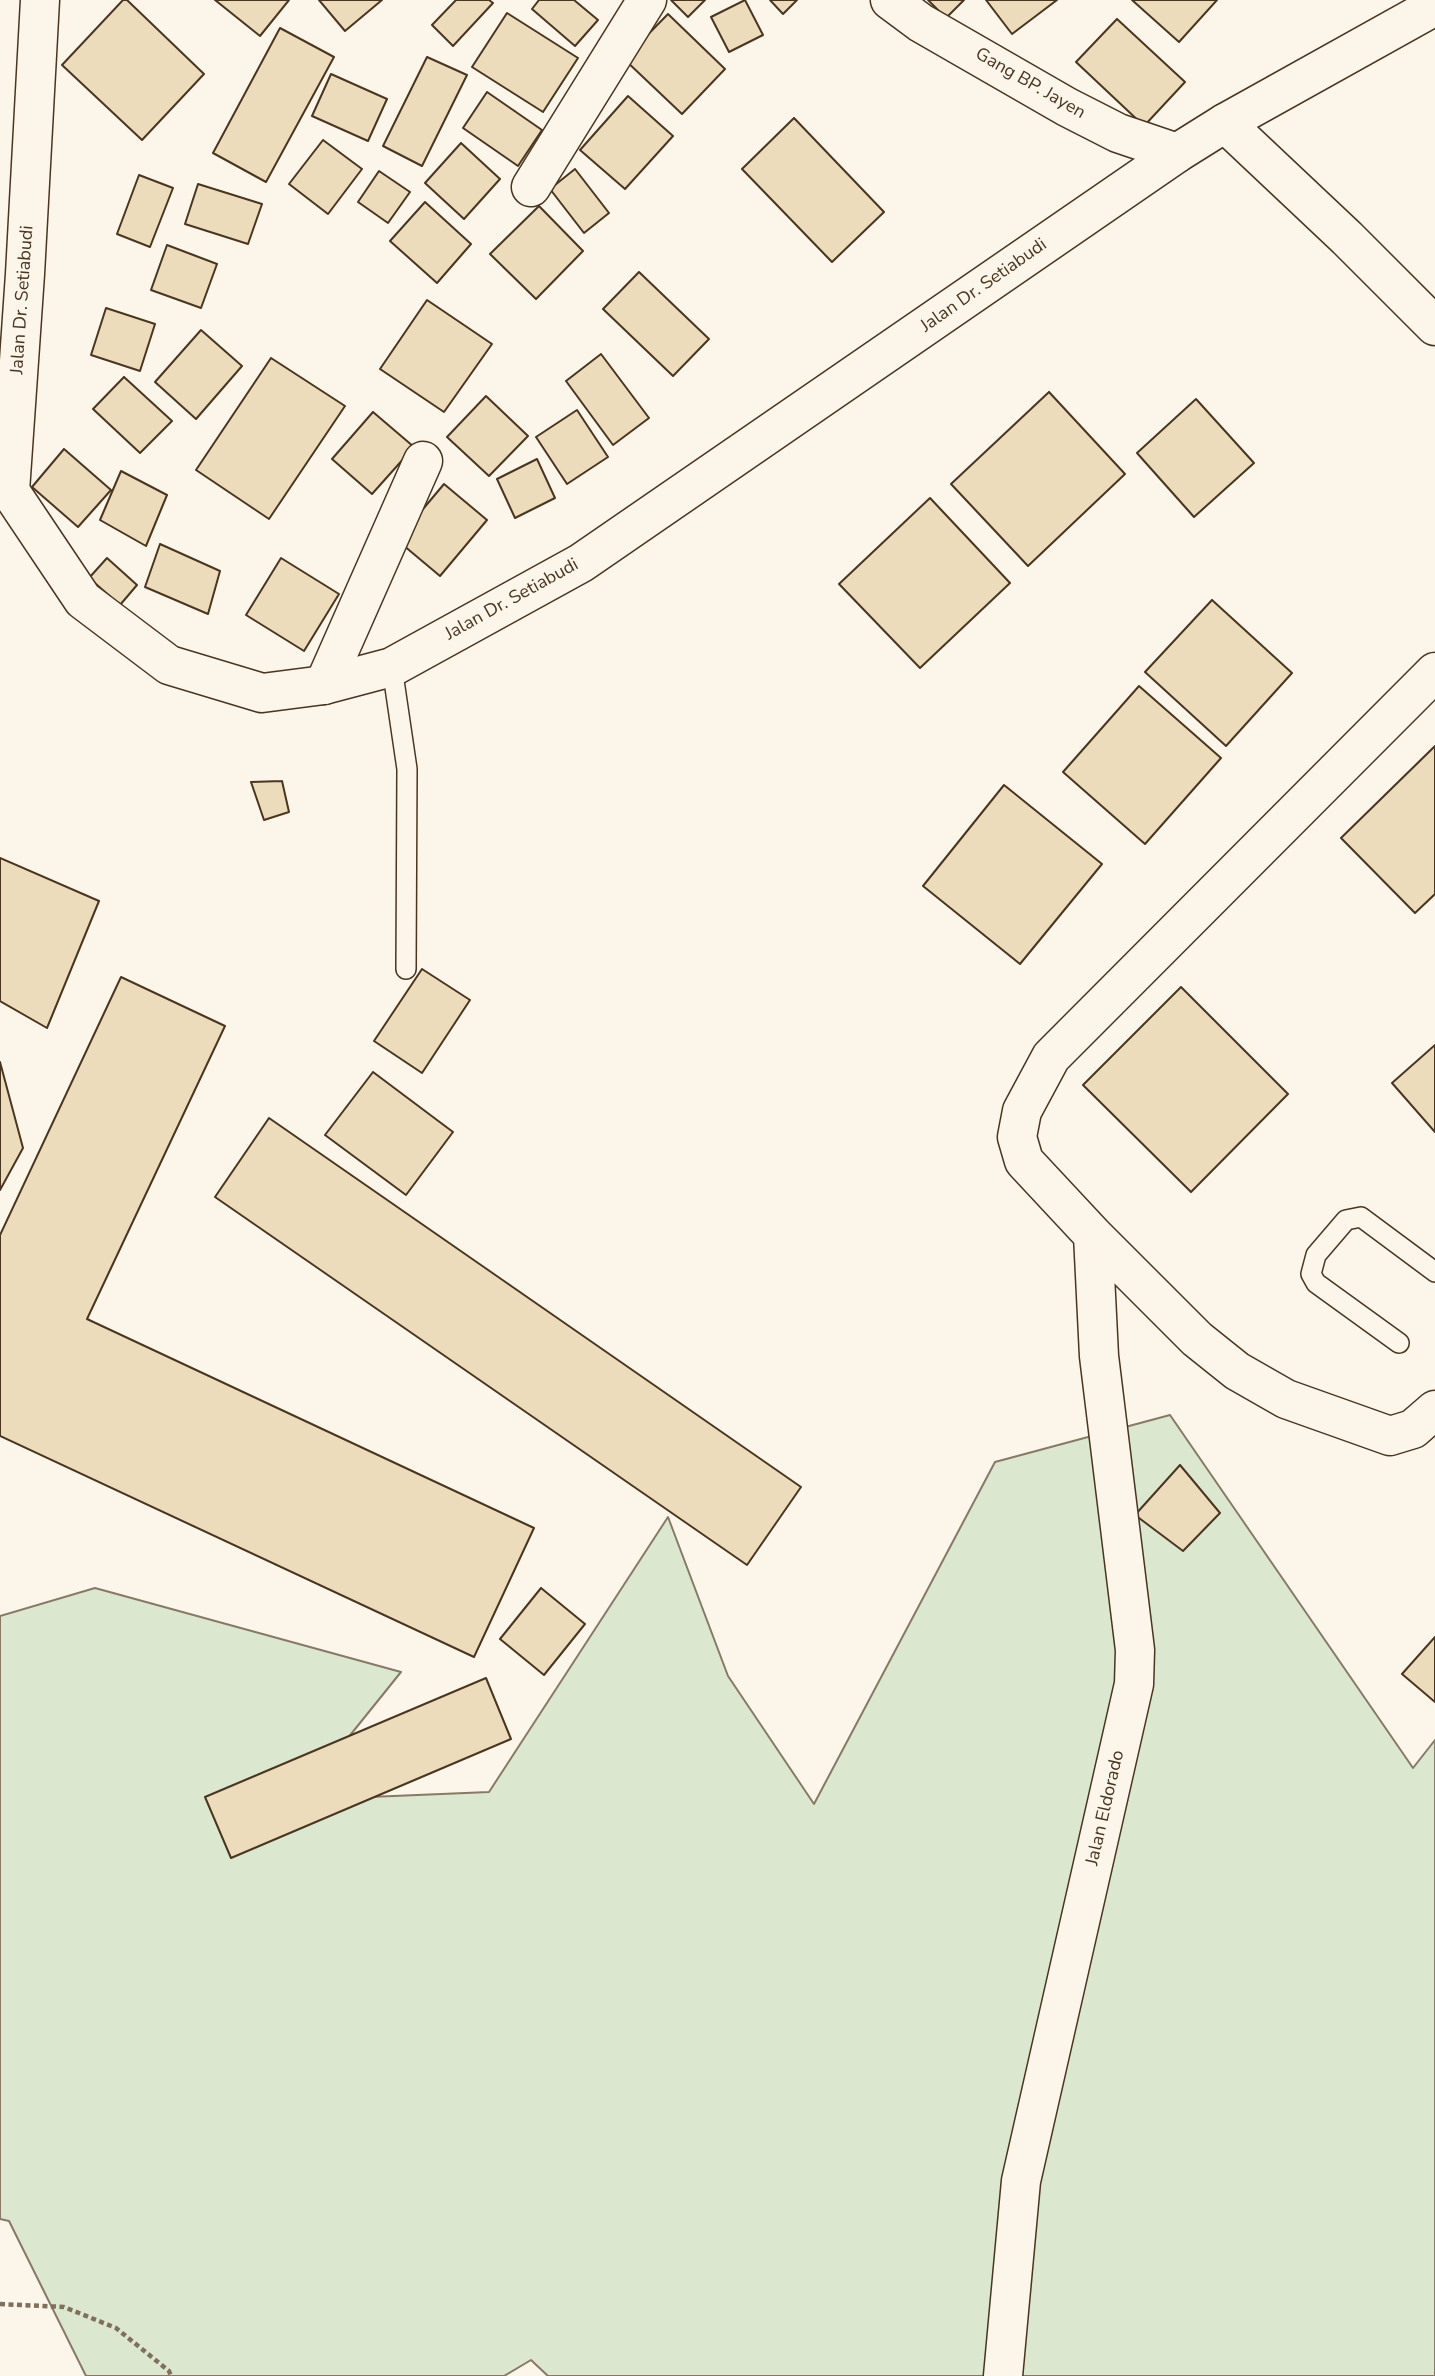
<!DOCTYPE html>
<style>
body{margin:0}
canvas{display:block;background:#fbf6e9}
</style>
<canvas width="1435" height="2376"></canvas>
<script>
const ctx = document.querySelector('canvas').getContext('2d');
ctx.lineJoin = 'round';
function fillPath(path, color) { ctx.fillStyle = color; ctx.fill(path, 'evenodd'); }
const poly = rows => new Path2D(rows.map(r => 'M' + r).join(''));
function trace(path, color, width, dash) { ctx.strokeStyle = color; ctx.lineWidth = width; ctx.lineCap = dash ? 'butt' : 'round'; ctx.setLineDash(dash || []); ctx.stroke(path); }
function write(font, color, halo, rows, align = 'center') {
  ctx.font = font + ' "Nunito Sans",sans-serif'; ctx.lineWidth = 5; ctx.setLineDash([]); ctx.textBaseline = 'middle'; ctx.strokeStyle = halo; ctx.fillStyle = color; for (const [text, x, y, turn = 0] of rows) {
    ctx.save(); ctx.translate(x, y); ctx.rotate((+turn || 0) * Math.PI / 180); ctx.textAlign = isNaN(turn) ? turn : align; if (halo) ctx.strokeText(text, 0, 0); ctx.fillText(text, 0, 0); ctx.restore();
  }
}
const green = poly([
 [1170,1415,1413,1768,1435,1740,1435,2376,548,2376,531,2360,504,2376,86,2376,9,2221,0,2219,0,1616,95,1588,401,1672,298,1800,489,1792,668,1517,728,1676,814,1804,995,1462,1170,1415]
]);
fillPath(green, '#dce7d0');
trace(green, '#887966', 2);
const building = poly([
 [123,0,127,0,204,74,142,140,62,65,123,0],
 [215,0,289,0,260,36,215,0],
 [319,0,382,0,345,31,319,0],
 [456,0,489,0,493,3,453,46,432,25,456,0],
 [539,0,574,0,598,20,575,46,532,9,539,0],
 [671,0,705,0,688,17,671,0],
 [745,0,763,35,729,52,711,17,745,0],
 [770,0,797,0,783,14,770,0],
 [928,0,964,0,946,18,928,0],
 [986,0,1057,0,1012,34,986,0],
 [1132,0,1217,0,1179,42,1132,0],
 [507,13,578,58,543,112,472,67,507,13],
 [668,14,725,69,682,114,624,59,668,14],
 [1117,19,1185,82,1144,126,1076,62,1117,19],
 [280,28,334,57,266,182,213,153,280,28],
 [427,57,467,75,422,166,383,146,427,57],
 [331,74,387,99,368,141,312,116,331,74],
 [487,92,542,130,518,166,463,128,487,92],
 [628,96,673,136,625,189,580,150,628,96],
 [794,118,884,212,832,262,742,169,794,118],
 [323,140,362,169,328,214,289,184,323,140],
 [461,143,500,179,464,219,425,183,461,143],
 [575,169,609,213,584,233,550,189,575,169],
 [379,171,410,192,388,223,358,202,379,171],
 [139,175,173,188,150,247,117,234,139,175],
 [198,184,262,204,248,244,185,224,198,184],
 [425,202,471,244,437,283,390,241,425,202],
 [539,206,583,251,536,299,490,254,539,206],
 [167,245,217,264,201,308,151,290,167,245],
 [639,272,709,339,673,376,603,309,639,272],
 [427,300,492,344,444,412,380,369,427,300],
 [106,308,155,324,140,371,91,355,106,308],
 [201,330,242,366,196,419,155,382,201,330],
 [601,354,649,418,613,445,566,381,601,354],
 [271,358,345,406,269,519,196,470,271,358],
 [124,377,172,421,140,453,93,409,124,377],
 [1049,392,1125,474,1028,566,951,484,1049,392],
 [486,396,528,436,489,476,447,437,486,396],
 [1196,399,1254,463,1194,517,1137,453,1196,399],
 [577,410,608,457,567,484,536,437,577,410],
 [373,412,414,447,372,494,332,459,373,412],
 [64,449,111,490,78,527,32,487,64,449],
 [537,459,555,498,515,518,497,479,537,459],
 [121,471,167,495,146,546,100,520,121,471],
 [444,484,487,520,440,576,397,540,444,484],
 [930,498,1010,583,920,668,839,584,930,498],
 [160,544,220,571,208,614,145,587,160,544],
 [107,558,137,585,120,605,89,578,107,558],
 [281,558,339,594,304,651,246,615,281,558],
 [1212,600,1292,673,1226,746,1145,672,1212,600],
 [1139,686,1221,758,1145,844,1063,772,1139,686],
 [1435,746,1435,894,1415,913,1341,838,1435,746],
 [282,781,289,812,264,820,251,782,282,781],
 [1004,785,1102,864,1020,964,923,886,1004,785],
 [0,858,99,901,47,1028,0,1001,0,858],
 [422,969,470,1000,422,1073,374,1041,422,969],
 [121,977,225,1026,87,1319,534,1528,474,1657,0,1436,0,1235,121,977],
 [1181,987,1288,1094,1191,1192,1083,1085,1181,987],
 [1435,1045,1435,1132,1392,1083,1435,1045],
 [0,1062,23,1148,0,1190,0,1062],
 [373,1072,453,1132,406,1195,325,1135,373,1072],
 [269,1118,801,1487,747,1565,215,1197,269,1118],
 [1180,1465,1220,1513,1183,1551,1135,1515,1180,1465],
 [541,1588,585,1624,544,1675,500,1639,541,1588],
 [1435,1637,1435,1702,1402,1674,1435,1637],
 [486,1678,511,1739,231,1858,205,1797,486,1678]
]);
fillPath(building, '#ecdcbc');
trace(building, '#4a3520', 2);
const service = poly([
 [392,667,407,769,406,969],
 [1399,1343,1316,1283,1311,1274,1316,1255,1346,1220,1361,1217,1435,1272]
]);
const minor = poly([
 [890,0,921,23,1067,107,1118,133,1177,153],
 [1225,123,1347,238,1435,326],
 [531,187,647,0],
 [1435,672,1051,1057,1022,1111,1017,1137,1024,1161,1093,1235,1197,1339,1237,1371,1286,1399,1390,1436,1413,1429,1435,1410],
 [324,685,423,461],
 [1003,2376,1021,2181,1134,1684,1135,1650,1099,1356,1093,1235]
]);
const primary = poly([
 [40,0,25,274,10,491,83,600,169,665,262,693,324,685,392,667,581,563,1177,153,1225,123,1435,6]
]);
trace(service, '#4a3520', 22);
trace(minor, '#4a3520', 41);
trace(primary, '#4a3520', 41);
trace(poly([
 [0,2304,64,2307,116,2328,169,2371,171,2376]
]), '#7f6f5c', 4.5, [5, 3.5]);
trace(service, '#fbf6e9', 19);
trace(minor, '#fbf6e9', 38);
trace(primary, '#fbf6e9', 38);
write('18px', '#4a3520', '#fbf6e9', [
 ["Gang BP. Jayen",1030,84,30],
 ["Jalan Dr. Setiabudi",984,286,-35],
 ["Jalan Dr. Setiabudi",23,300,-86],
 ["Jalan Dr. Setiabudi",512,600,-29],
 ["Jalan Eldorado",1106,1808,-77]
]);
</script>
